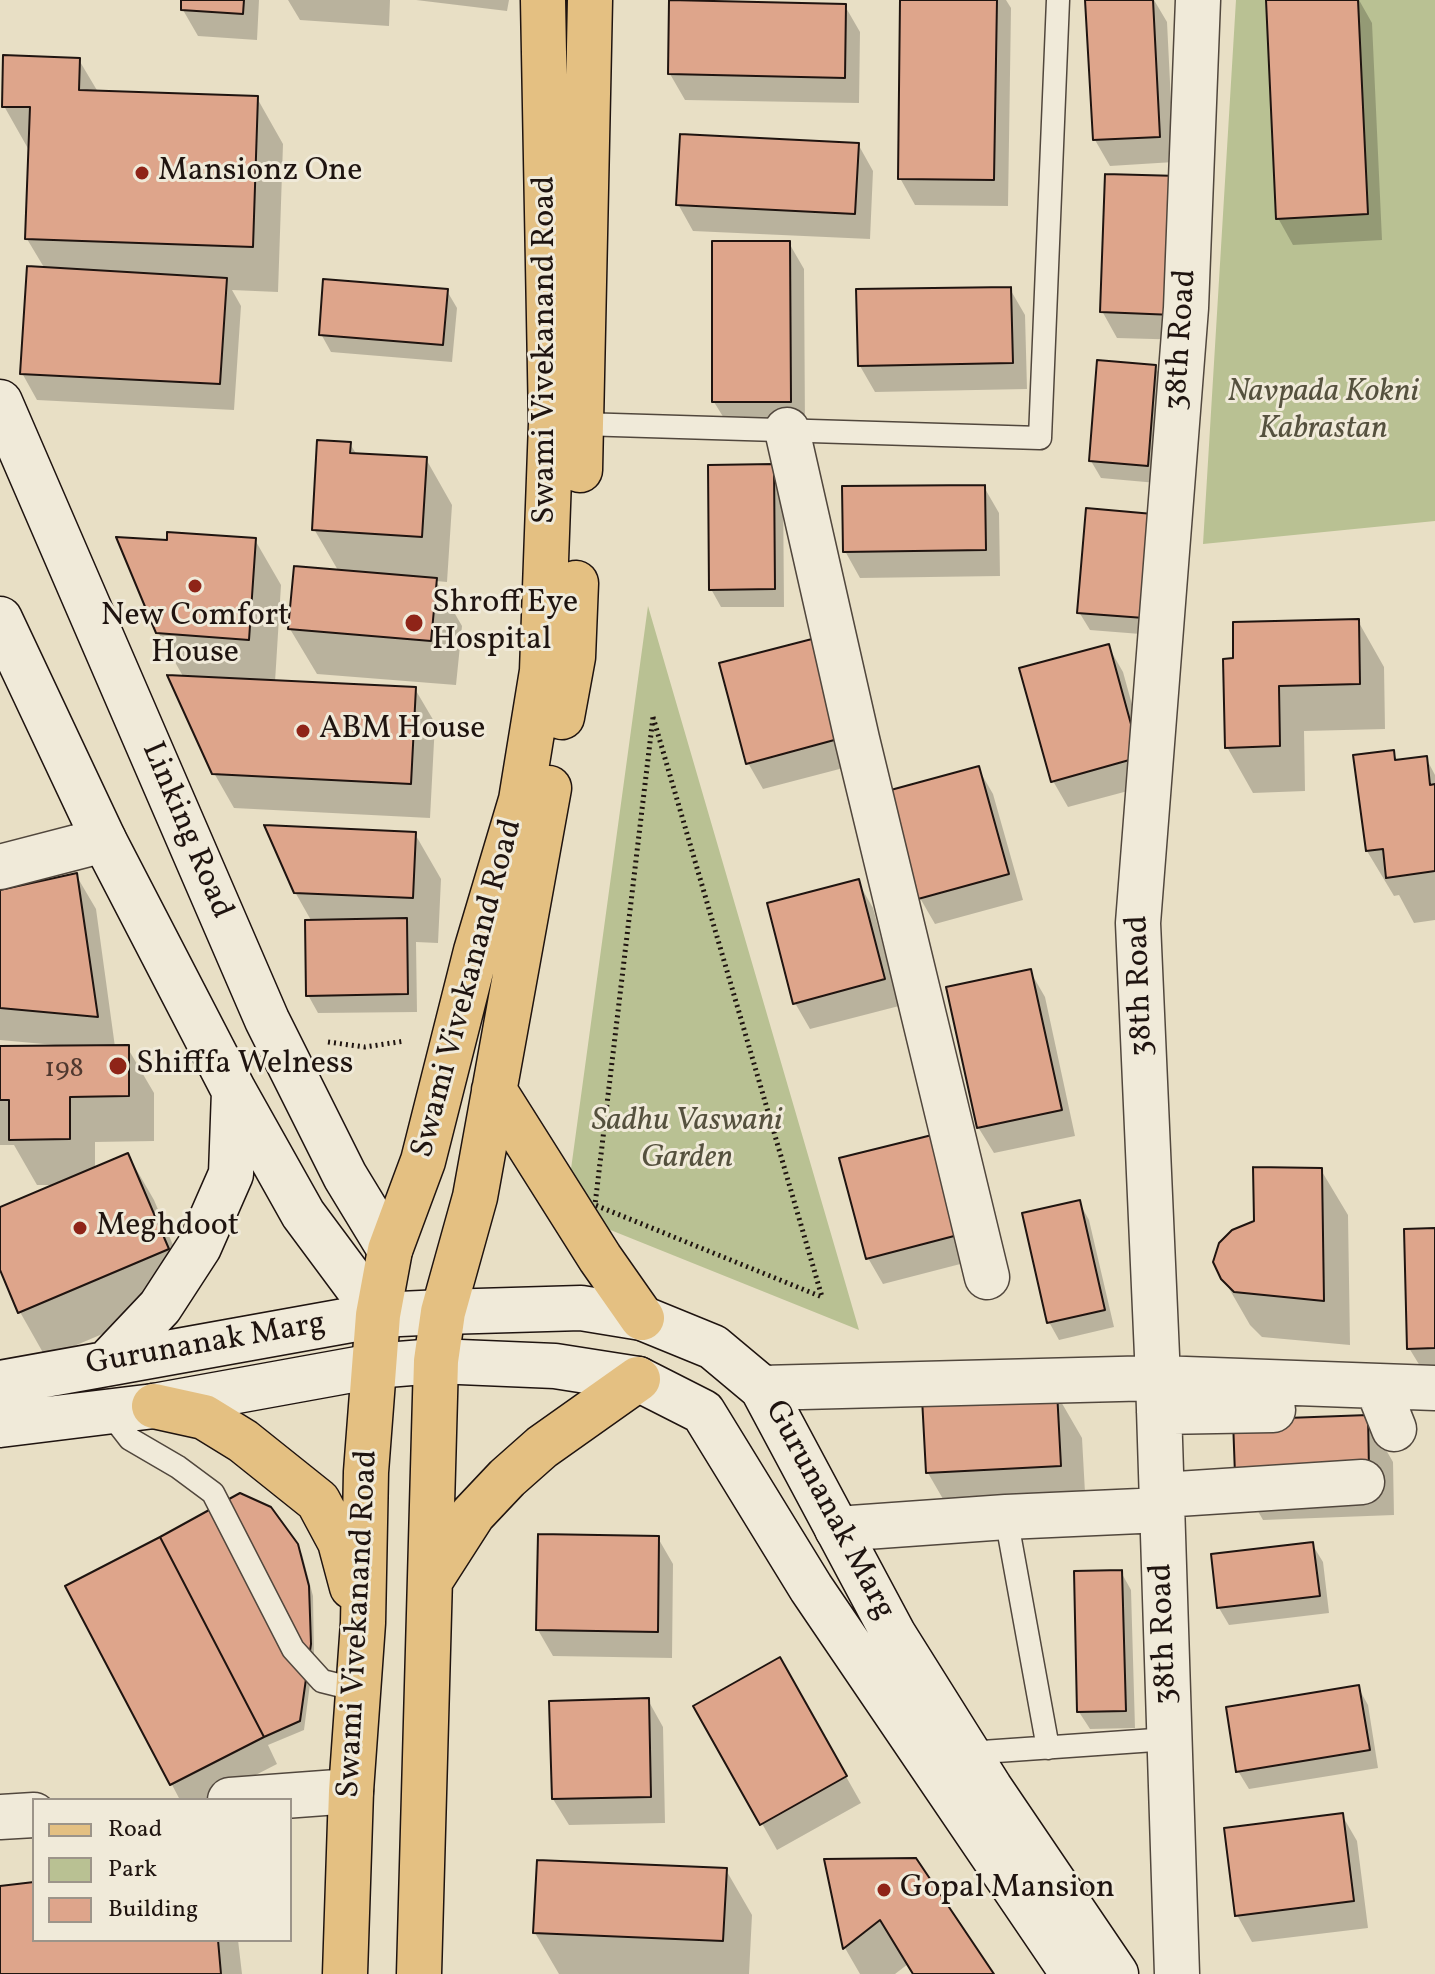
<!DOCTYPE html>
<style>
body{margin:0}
#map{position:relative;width:1435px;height:1974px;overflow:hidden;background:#e8dfc5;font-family:Vollkorn,serif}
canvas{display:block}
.legend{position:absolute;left:32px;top:1798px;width:260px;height:144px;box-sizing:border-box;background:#f0ead9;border:2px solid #9c9489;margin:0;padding:10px 14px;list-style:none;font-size:24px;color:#1f1410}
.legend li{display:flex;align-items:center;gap:16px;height:40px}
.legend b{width:40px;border:2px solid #9c9489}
</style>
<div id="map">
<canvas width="1435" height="1974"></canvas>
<ul class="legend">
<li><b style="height:10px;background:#e4c082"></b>Road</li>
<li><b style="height:22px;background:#b9c193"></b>Park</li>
<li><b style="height:22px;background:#dea58b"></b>Building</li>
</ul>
</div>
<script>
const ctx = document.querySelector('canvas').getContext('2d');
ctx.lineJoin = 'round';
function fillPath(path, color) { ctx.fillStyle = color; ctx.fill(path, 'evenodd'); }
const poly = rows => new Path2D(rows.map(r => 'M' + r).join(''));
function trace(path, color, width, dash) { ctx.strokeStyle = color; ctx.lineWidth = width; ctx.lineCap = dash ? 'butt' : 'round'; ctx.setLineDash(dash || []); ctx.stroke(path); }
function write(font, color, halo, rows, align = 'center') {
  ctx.font = font + ' Vollkorn,serif'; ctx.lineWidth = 6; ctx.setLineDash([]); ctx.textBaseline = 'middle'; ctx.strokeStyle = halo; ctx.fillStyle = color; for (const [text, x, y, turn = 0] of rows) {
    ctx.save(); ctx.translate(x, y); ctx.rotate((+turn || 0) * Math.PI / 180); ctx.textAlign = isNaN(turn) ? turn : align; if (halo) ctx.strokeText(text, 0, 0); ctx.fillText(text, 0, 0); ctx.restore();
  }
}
fillPath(poly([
 [1236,0,1435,0,1435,521,1203,544],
 [648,606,859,1330,603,1227,579,1197,571,1169]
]), '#b9c193');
fillPath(poly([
 [183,0,259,0,257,40,198,36,183,10],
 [288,0,390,0,389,26,300,20],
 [416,0,509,0,507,11],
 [902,0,1006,0,1011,8,1008,206,915,205,900,178],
 [1087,0,1154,0,1167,22,1174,162,1110,166,1095,140],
 [1286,0,1359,0,1372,23,1382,240,1293,245,1278,218],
 [845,6,860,32,859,103,685,100,670,74],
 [79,60,98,92,257,98,283,144,278,292,232,290,241,306,234,410,37,400,22,373,45,269,27,239,30,152,4,106],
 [858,144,873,171,870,239,693,231,678,204],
 [1107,176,1188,340,1117,338,1102,311],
 [789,243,804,269,805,428,730,428,714,402],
 [1010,289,1025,315,1027,389,875,392,860,366],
 [447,291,457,308,452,362,331,352,321,334],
 [1155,367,1165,384,1157,483,1101,478,1091,461],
 [350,444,357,455,426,459,452,505,447,582,436,581,462,626,456,685,317,674,290,629,339,572,314,529],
 [773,466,783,484,784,607,721,607,711,589],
 [984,487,999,513,1000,576,860,578,845,551],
 [1151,516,1153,635,1090,630,1079,612],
 [255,540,281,585,275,682,415,689,435,723,430,818,234,808,214,773,184,678,158,632,169,542],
 [1358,621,1384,667,1385,729,1304,731,1305,791,1253,793,1227,747,1225,661],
 [811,641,851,766,763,789,748,763],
 [1108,646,1123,672,1154,784,1068,807,1053,781],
 [1393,752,1398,762,1426,758,1435,775,1435,920,1414,923,1399,895,1394,896,1367,851],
 [978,768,993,794,1023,900,935,924,920,898],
 [415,834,441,879,438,943,416,942,417,1012,318,1013,308,995,312,922,295,892],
 [76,875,96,909,115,1047,127,1047,154,1093,154,1141,95,1142,95,1169,128,1155,154,1200,194,1295,46,1358,20,1312,0,1265,0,1209,57,1185,37,1185,14,1145,0,1145,0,1048,55,1048,55,1045,0,1040,0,892],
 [858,882,873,908,899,1006,810,1029,795,1003],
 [1030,971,1045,997,1075,1136,994,1153,978,1127],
 [931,1137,972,1261,883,1284,868,1258],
 [1321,1170,1348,1215,1350,1345,1262,1337,1250,1325,1223,1278,1256,1222],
 [1079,1202,1089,1220,1114,1327,1059,1340,1049,1322],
 [1435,1230,1435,1366,1420,1366,1409,1348],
 [1056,1393,1082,1438,1086,1511,954,1518,928,1473],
 [1367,1417,1393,1462,1394,1515,1263,1520,1237,1474],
 [658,1538,673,1564,672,1658,553,1656,538,1630],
 [1312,1544,1323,1562,1329,1613,1229,1625,1219,1608],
 [297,1545,302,1554,313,1596,314,1653,304,1730,268,1745,277,1764,207,1800,180,1800,68,1587],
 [1121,1572,1131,1590,1135,1728,1090,1729,1079,1712],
 [780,1660,861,1803,777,1850,696,1707],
 [1358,1687,1368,1705,1378,1768,1249,1789,1238,1771],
 [648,1700,663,1727,665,1823,569,1825,553,1799],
 [1342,1815,1357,1841,1368,1928,1252,1942,1237,1915],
 [826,1861,991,1974,914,1974,908,1964,895,1974,860,1974,845,1948],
 [726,1870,752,1915,749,1974,559,1974,535,1933],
 [34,1884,34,1940,238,1940,242,1974,0,1974,0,1888]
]), '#0003');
const building = poly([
 [181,0,244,0,243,14,181,10,181,0],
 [669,0,846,4,845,78,668,74,669,0],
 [900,0,997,0,994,180,898,179,900,0],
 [1085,0,1153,0,1160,137,1093,140,1085,0],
 [1266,0,1358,0,1368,214,1276,219,1266,0],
 [3,55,80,58,79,90,258,96,253,247,25,239,30,107,2,107,3,55],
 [680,134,859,143,855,214,676,205,680,134],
 [1105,174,1179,176,1174,315,1100,312,1105,174],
 [712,241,790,241,791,402,712,402,712,241],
 [27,266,227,278,220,384,20,374,27,266],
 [323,279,448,289,443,345,319,335,323,279],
 [1011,287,1013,363,858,366,856,289,1011,287],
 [1097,360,1156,365,1148,466,1089,461,1097,360],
 [317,440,351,442,350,453,427,457,422,537,312,530,317,440],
 [774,464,775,589,709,590,708,465,774,464],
 [985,485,986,550,843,552,842,486,985,485],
 [1086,508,1153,514,1144,618,1077,613,1086,508],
 [167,532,256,538,249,640,156,633,116,537,167,540,167,532],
 [294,566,437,578,431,641,288,629,294,566],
 [1359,619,1360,684,1279,686,1280,746,1225,748,1223,659,1233,658,1233,622,1359,619],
 [812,639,838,739,746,764,719,663,812,639],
 [1109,644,1140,757,1051,782,1019,668,1109,644],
 [167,675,416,687,411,784,212,774,167,675],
 [1394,750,1395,760,1427,756,1430,785,1435,784,1435,871,1386,878,1383,849,1366,851,1353,755,1394,750],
 [979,766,1009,874,918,899,887,791,979,766],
 [264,825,416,832,413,898,294,893,264,825],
 [77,873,98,1017,0,1008,0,890,77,873],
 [859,879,885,979,793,1004,767,903,859,879],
 [407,918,408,994,306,996,305,920,407,918],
 [1031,969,1062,1110,977,1128,946,987,1031,969],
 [129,1045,129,1096,70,1097,70,1139,9,1140,9,1100,0,1100,0,1046,129,1045],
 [932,1135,958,1235,866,1259,839,1158,932,1135],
 [128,1153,169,1249,18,1313,0,1270,0,1207,128,1153],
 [1253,1167,1322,1168,1324,1301,1234,1292,1221,1279,1213,1262,1219,1243,1232,1230,1254,1221,1253,1167],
 [1080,1200,1105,1310,1047,1323,1022,1213,1080,1200],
 [1435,1228,1435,1348,1407,1349,1404,1229,1435,1228],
 [1057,1391,1061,1466,926,1473,922,1398,1057,1391],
 [1368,1415,1369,1470,1235,1475,1233,1420,1368,1415],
 [240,1493,271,1507,298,1544,309,1586,311,1644,300,1721,264,1737,160,1537,240,1493],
 [538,1534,659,1536,658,1632,536,1630,538,1534],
 [160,1537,264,1737,170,1785,65,1586,160,1537],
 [1313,1542,1320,1596,1217,1608,1211,1554,1313,1542],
 [1122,1570,1126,1711,1077,1712,1074,1571,1122,1570],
 [780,1657,847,1776,760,1825,693,1706,780,1657],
 [1359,1685,1370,1750,1236,1772,1226,1707,1359,1685],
 [649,1698,651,1797,552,1799,549,1701,649,1698],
 [1343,1813,1354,1901,1235,1916,1224,1828,1343,1813],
 [916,1858,994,1974,913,1974,880,1920,843,1949,824,1859,916,1858],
 [537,1860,727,1868,723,1941,533,1933,537,1860],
 [34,1882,34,1940,218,1940,221,1974,0,1974,0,1886,34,1882]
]);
fillPath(building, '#dea58b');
trace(building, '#1f1410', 2);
const service = poly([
 [581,424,1040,438,1058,0],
 [109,1412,130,1439,178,1467,213,1493,293,1649,322,1681,358,1690],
 [1006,1517,1048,1748],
 [968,1753,1169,1739]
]);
const minor = poly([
 [787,430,857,739,987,1277],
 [0,867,104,840],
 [1377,1386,1394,1429],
 [762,1388,1158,1378,1435,1388],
 [1159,1412,1273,1410],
 [1162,1495,1362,1482],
 [837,1529,1006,1517,1162,1510],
 [230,1800,351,1791],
 [0,1817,34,1815],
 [1177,1974,1158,1378,1138,923,1186,308,1198,0]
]);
const secondary = poly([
 [0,402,267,1020,345,1176,390,1250],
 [0,619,104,840,234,1091,303,1214,378,1315],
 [108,1362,160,1307,199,1247,231,1174,234,1091],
 [0,1383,378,1315,443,1312,581,1308,642,1318,713,1347,762,1388,894,1635,990,1788,1116,1974],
 [0,1425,154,1406,374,1366,436,1361,555,1366,638,1379,703,1412,811,1588,1073,1974]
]);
const primary = poly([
 [580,470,590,0],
 [562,717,573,657,576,583],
 [494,1090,600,1258,642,1318],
 [154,1406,204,1417,243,1441,318,1501,340,1542,352,1587],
 [430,1581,473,1514,507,1478,542,1447,638,1379],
 [345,1974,351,1791,363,1623,366,1472,378,1315,390,1250,423,1161,476,951,521,800,542,671,551,423,543,0],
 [419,1974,436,1361,443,1312,475,1197,549,788]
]);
trace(service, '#51473d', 25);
trace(minor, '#51473d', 47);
trace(secondary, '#1f1410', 47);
trace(primary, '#1f1410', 47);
trace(poly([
 [653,717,822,1297,595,1205,653,717],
 [328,1042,365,1047,405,1041]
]), '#1f1410', 5, [2, 4]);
trace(service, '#f0ead9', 22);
trace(minor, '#f0ead9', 44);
trace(secondary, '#f0ead9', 44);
trace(primary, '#e4c082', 44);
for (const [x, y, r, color] of [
 [142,173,8,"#8f2418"],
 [195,586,8,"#8f2418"],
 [414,623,10,"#8f2418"],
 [303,731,8,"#8f2418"],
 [118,1066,10,"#8f2418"],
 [80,1228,8,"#8f2418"],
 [884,1890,8,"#8f2418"]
]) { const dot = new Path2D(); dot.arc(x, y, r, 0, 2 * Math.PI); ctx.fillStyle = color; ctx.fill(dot); trace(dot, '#f0ead9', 3); }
write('28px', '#4f382f', null, [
 ["198",64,1071]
]);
write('32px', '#1f1410', '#f0ead9', [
 ["Mansionz One",158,173],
 ["Shroff Eye",432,605],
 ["Hospital",432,642],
 ["New Comfort",195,618,"center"],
 ["House",195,655,"center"],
 ["ABM House",319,731],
 ["Shifffa Welness",136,1066],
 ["Meghdoot",96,1228],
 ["Gopal Mansion",900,1890]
], 'left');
write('32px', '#1f1410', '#f0ead9', [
 ["38th Road",1183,340,-86],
 ["Swami Vivekanand Road",547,350,-90],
 ["Linking Road",185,831,67],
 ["38th Road",1142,986,-92],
 ["Swami Vivekanand Road",469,989,-75],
 ["Gurunanak Marg",206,1346,-10],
 ["Gurunanak Marg",828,1511,62],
 ["Swami Vivekanand Road",360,1624,-87],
 ["38th Road",1166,1634,-92]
]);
write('italic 32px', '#55513e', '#f0ead9', [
 ["Navpada Kokni",1323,394],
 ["Kabrastan",1323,431],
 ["Sadhu Vaswani",687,1123],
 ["Garden",687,1160]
]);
</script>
